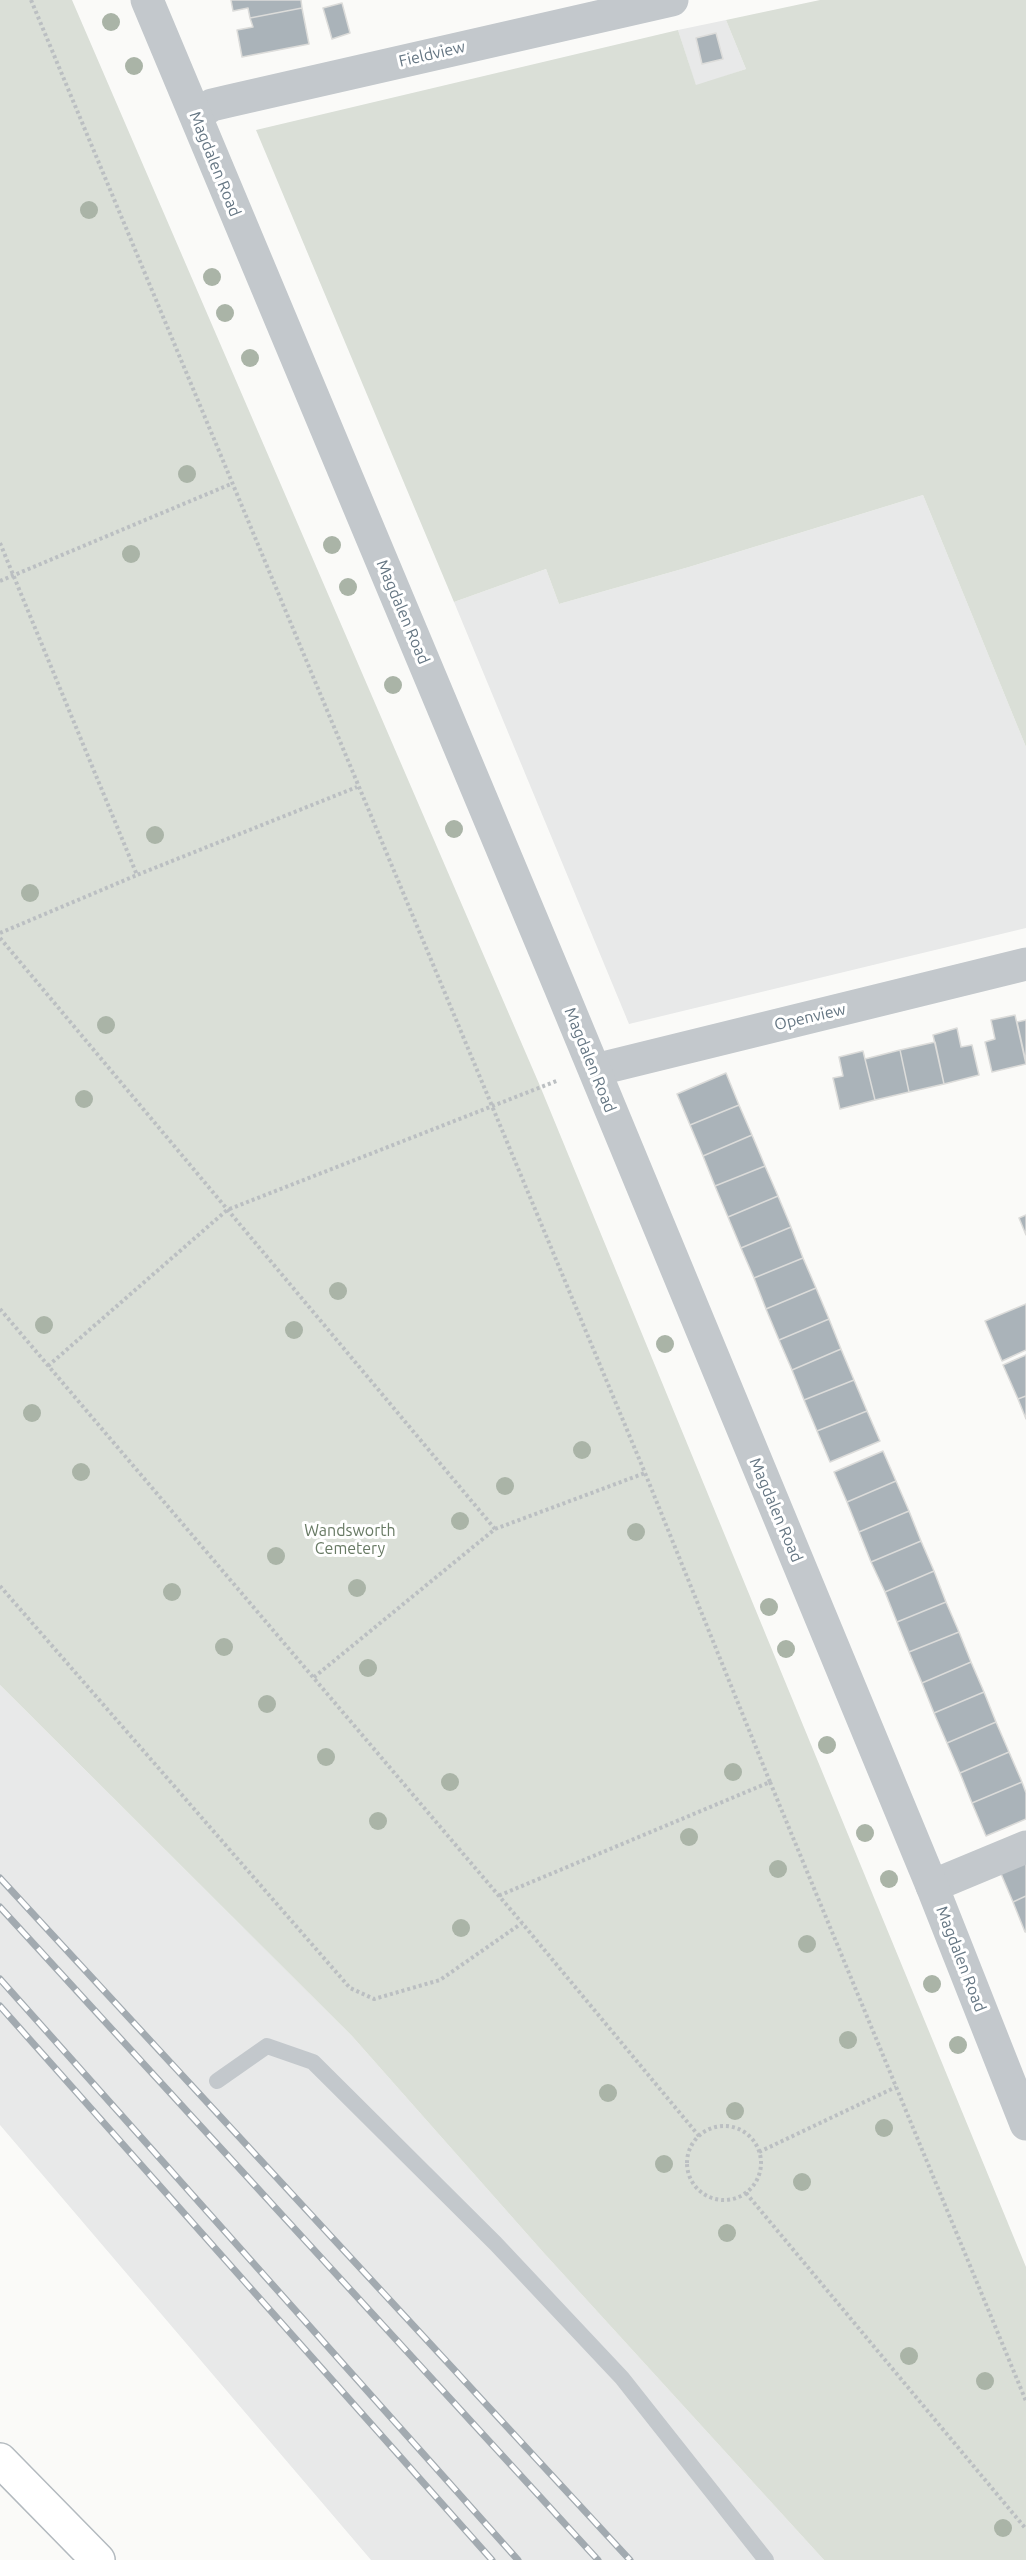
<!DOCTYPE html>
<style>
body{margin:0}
canvas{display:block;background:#fafaf8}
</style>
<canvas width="1026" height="2560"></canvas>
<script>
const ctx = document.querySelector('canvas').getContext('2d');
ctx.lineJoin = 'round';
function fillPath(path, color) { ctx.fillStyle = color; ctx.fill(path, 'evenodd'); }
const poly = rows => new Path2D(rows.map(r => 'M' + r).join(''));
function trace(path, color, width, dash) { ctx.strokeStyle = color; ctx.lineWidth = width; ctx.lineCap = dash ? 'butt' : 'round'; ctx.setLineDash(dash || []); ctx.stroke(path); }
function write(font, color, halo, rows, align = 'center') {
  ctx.font = font + ' Ubuntu,sans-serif'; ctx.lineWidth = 6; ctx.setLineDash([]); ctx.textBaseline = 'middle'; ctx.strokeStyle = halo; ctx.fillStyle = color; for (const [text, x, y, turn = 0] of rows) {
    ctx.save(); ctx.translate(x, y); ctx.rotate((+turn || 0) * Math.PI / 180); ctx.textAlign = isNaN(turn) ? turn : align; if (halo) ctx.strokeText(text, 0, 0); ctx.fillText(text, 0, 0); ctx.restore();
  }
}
fillPath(poly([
 [726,20,746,69,696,86,678,30],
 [923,495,1026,747,1026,928,629,1024,454,602,546,569,559,604,689,567],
 [0,1685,352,2036,543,2252,824,2560,371,2560,0,2125]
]), '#e8e9e9');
fillPath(poly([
 [0,0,72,0,540,1086,1026,2267,1026,2560,824,2560,543,2252,352,2036,0,1685],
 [820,0,1026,0,1026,747,923,495,689,567,559,604,546,569,454,602,256,130,678,30,696,85,746,69,726,20]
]), '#dadfd7');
const building = poly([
 [231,0,301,0,302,8,250,18,248,8,233,11,231,0],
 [342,3,350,33,332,39,323,8,342,3],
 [302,8,309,44,242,57,237,30,253,27,250,18,302,8],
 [716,33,723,59,702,64,696,38,716,33],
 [1015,1015,1026,1064,992,1072,985,1042,995,1039,991,1020,1015,1015],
 [1026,1020,1026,1062,1017,1022,1026,1020],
 [957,1028,961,1047,972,1045,979,1075,944,1084,933,1035,957,1028],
 [935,1042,944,1084,909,1092,900,1050,935,1042],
 [900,1050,909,1092,875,1100,865,1059,900,1050],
 [863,1051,875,1100,840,1109,833,1078,843,1076,839,1057,863,1051],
 [726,1073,739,1105,690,1125,677,1094,726,1073],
 [739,1105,752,1135,703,1156,690,1125,739,1105],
 [752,1135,765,1166,715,1186,703,1156,752,1135],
 [765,1166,778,1196,728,1217,715,1186,765,1166],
 [778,1196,791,1227,741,1248,728,1217,778,1196],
 [1026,1215,1026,1235,1019,1218,1026,1215],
 [791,1227,803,1258,754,1278,741,1248,791,1227],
 [803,1258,816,1288,766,1309,754,1278,803,1258],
 [816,1288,829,1319,779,1340,766,1309,816,1288],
 [1026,1304,1026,1350,1002,1361,985,1321,1026,1304],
 [829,1319,841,1349,792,1370,779,1340,829,1319],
 [841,1349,854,1380,804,1400,792,1370,841,1349],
 [1026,1355,1026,1396,1018,1399,1003,1365,1026,1355],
 [854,1380,867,1411,817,1431,804,1400,854,1380],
 [1026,1396,1026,1419,1018,1399,1026,1396],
 [867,1411,880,1441,830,1462,817,1431,867,1411],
 [883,1451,896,1481,847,1502,834,1472,883,1451],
 [896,1481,909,1511,859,1532,847,1502,896,1481],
 [909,1511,921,1541,871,1562,859,1532,909,1511],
 [921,1541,934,1571,885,1592,871,1562,921,1541],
 [934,1571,946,1602,897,1622,885,1592,934,1571],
 [946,1602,959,1632,909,1652,897,1622,946,1602],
 [959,1632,971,1662,922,1683,909,1652,959,1632],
 [971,1662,984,1692,934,1713,922,1683,971,1662],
 [984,1692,996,1722,947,1743,934,1713,984,1692],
 [996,1722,1009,1752,960,1773,947,1743,996,1722],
 [1009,1752,1022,1782,972,1803,960,1773,1009,1752],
 [1022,1782,1026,1793,1026,1819,986,1836,972,1803,1022,1782],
 [1026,1858,1026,1896,1013,1902,999,1869,1026,1858],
 [1026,1896,1026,1932,1025,1932,1013,1902,1026,1896]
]);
fillPath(building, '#aab3b9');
trace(building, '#dcdcda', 1.5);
const secondary = poly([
 [0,2460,98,2560]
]);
trace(secondary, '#b3babf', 36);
trace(poly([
 [31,0,645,1473,770,1782,498,1896],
 [0,543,137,875,357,787],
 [0,581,231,484],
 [0,933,137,875],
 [0,938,495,1529,313,1678],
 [0,1309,522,1923,699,2136],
 [48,1366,227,1210,559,1080],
 [495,1529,645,1473],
 [0,1586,350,1988,374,1999,440,1980,522,1923],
 [770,1782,1026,2401],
 '687 2163a37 37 0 1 1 74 0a37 37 0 1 1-74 0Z',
 [759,2152,896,2087],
 [746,2193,1026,2529]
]), '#bbbfc2', 4, [3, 3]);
trace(poly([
 [217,2081,267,2046,313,2062,496,2244,622,2378,766,2560]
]), '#c3c8cc', 16);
trace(poly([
 [196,115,212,105,229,101,672,0],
 [595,1070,1026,964],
 [932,1886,1026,1847]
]), '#c3c8cc', 33);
trace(poly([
 [147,0,560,987,932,1886,1026,2124]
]), '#c3c8cc', 33);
trace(secondary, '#fff', 33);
const rail = poly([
 [0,1878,630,2560],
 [0,1907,598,2560],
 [0,1979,518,2560],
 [0,2006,492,2560]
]);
trace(rail, '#a2aab0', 7);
trace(rail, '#fff', 4.5, [14]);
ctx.fillStyle = '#aab4a7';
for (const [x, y] of [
 [111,22],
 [134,66],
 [89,210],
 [212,277],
 [225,313],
 [250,358],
 [187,474],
 [332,545],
 [131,554],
 [348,587],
 [393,685],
 [454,829],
 [155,835],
 [30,893],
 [106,1025],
 [84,1099],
 [338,1291],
 [44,1325],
 [294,1330],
 [665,1344],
 [32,1413],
 [582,1450],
 [81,1472],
 [505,1486],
 [460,1521],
 [636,1532],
 [276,1556],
 [357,1588],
 [172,1592],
 [769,1607],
 [224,1647],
 [786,1649],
 [368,1668],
 [267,1704],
 [827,1745],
 [326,1757],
 [733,1772],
 [450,1782],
 [378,1821],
 [865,1833],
 [689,1837],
 [778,1869],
 [889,1879],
 [461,1928],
 [807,1944],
 [932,1984],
 [848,2040],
 [958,2045],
 [608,2093],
 [735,2111],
 [884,2128],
 [664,2164],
 [802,2182],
 [727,2233],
 [909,2356],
 [985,2381],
 [1003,2528]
]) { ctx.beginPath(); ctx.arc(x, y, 9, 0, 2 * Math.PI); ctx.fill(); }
write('16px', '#657683', '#fff', [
 ["Fieldview",432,54,-13],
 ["Magdalen Road",215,164,68],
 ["Magdalen Road",403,612,67],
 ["Openview",810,1017,-13],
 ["Magdalen Road",590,1060,68],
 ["Magdalen Road",776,1510,67],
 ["Magdalen Road",961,1959,69]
]);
write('16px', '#687a64', '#fff', [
 ["Wandsworth",350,1531],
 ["Cemetery",350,1549]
]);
</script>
